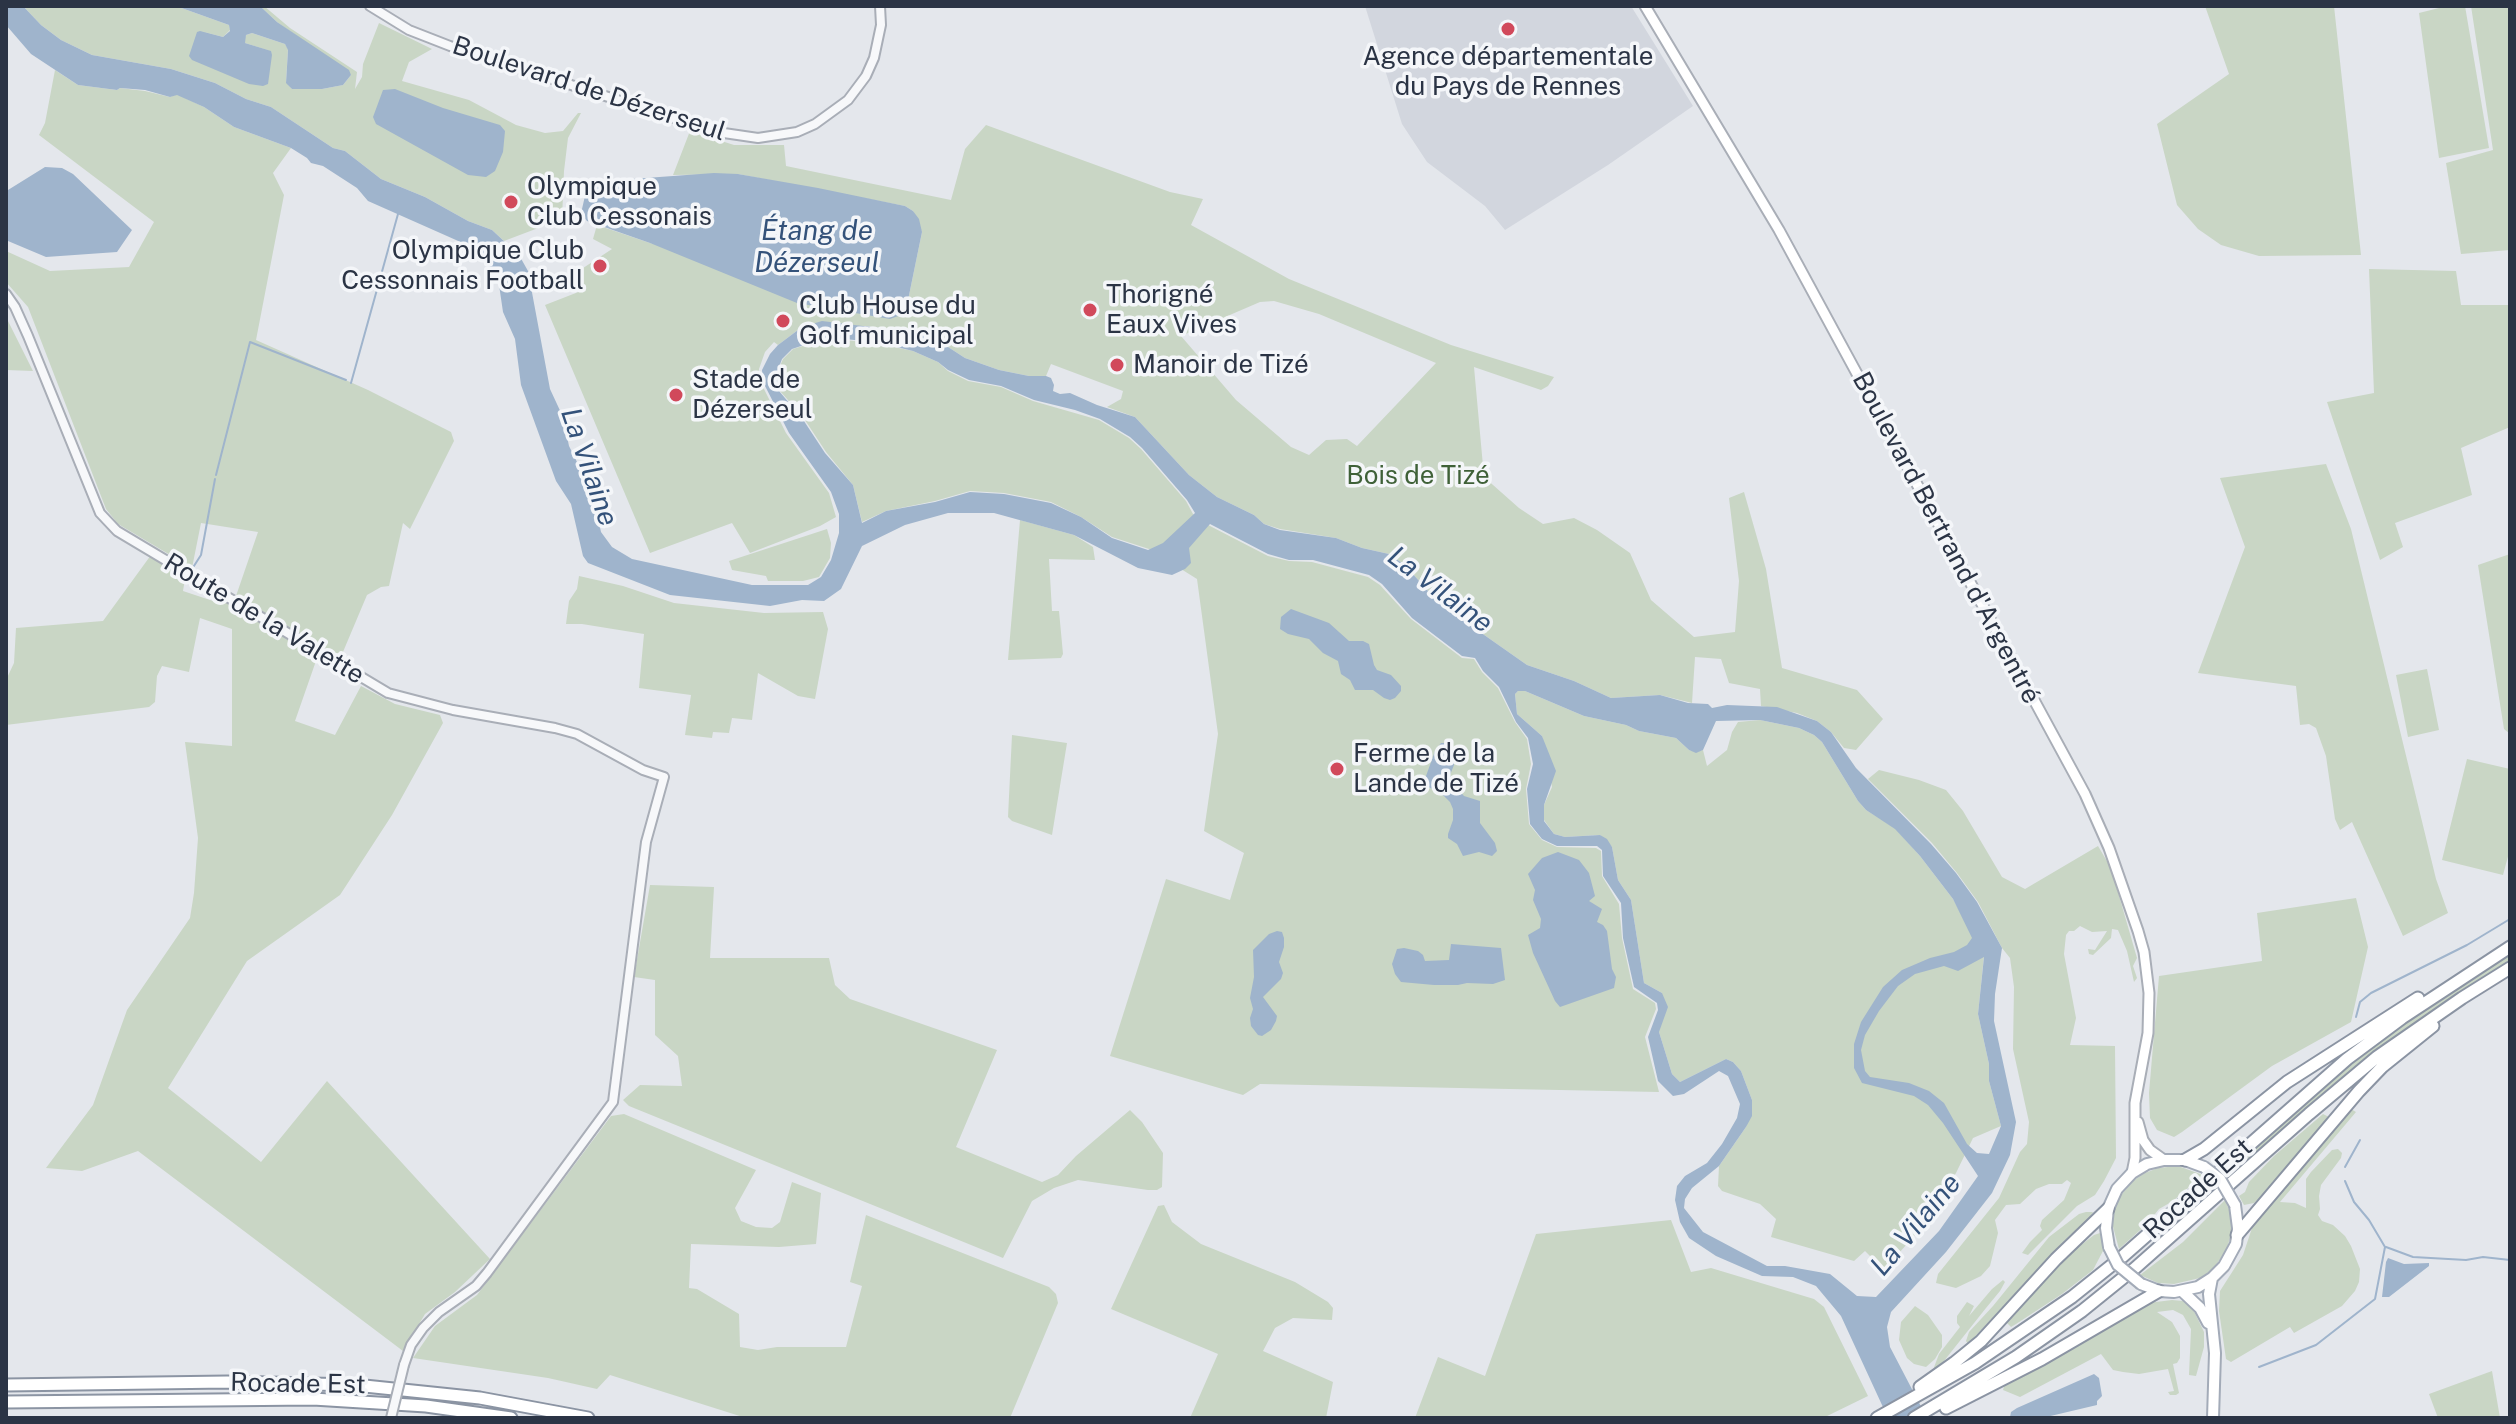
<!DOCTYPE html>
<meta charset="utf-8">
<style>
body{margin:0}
#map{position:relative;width:2516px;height:1424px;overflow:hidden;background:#e4e7ec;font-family:"Public Sans",sans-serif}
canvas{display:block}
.frame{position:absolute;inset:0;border:8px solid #2b3445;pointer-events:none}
</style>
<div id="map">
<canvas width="2516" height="1424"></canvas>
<div class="frame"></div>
</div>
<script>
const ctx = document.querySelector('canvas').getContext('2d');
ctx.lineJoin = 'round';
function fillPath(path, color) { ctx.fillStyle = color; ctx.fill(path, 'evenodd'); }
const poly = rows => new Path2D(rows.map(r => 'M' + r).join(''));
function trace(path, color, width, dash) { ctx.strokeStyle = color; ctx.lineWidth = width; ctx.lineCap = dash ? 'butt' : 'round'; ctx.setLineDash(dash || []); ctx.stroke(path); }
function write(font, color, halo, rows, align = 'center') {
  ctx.font = font + ' "Public Sans",sans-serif'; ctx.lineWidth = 7; ctx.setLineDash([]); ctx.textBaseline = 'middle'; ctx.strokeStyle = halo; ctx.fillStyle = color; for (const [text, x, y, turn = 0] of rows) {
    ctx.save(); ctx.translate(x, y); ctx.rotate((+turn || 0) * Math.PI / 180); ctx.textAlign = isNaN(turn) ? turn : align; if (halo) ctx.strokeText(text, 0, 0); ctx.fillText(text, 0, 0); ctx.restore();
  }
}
fillPath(poly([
 [1365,6,1631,6,1693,106,1608,165,1505,230,1485,206,1427,162,1402,124]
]), '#d2d6de');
fillPath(poly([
 [23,6,176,6,229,25,230,30,223,37,200,31,270,51,245,43,243,41,246,35,252,33,285,44,288,49,286,82,292,89,322,89,343,85,351,75,277,22,260,6,264,6,290,28,357,72,355,89,362,77,363,64,379,23,432,49,409,62,402,81,469,100,516,125,545,133,563,131,578,113,581,113,568,138,564,171,562,219,504,241,492,230,468,221,425,197,381,179,345,151,333,148,271,107,246,99,215,83,171,69,92,55,61,40,41,25],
 [2205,6,2334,6,2361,255,2259,256,2221,245,2198,229,2177,205,2157,124,2229,74],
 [2447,6,2465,6,2489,148,2439,158,2419,13],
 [2471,6,2510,6,2510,250,2461,254,2446,163,2493,150],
 [55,70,78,85,117,90,120,88,145,91,170,97,177,94,204,107,234,127,291,148,273,173,284,195,256,340,368,390,451,432,454,441,410,529,403,523,389,586,381,587,367,595,340,659,236,596,258,532,201,523,192,568,118,524,106,509,28,307,6,282,6,251,50,271,129,267,154,222,39,135,45,123],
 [986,125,1170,192,1203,199,1191,225,1289,279,1451,345,1554,377,1548,386,1541,390,1474,367,1484,477,1519,508,1543,524,1574,518,1597,530,1630,553,1651,600,1694,637,1735,632,1739,581,1729,498,1744,492,1766,569,1782,668,1857,690,1883,719,1856,750,1844,748,1831,732,1817,721,1797,713,1761,706,1760,689,1729,683,1721,659,1695,657,1692,703,1660,695,1611,698,1574,681,1527,665,1460,618,1427,590,1405,565,1389,554,1362,548,1336,538,1280,529,1264,524,1254,515,1217,497,1189,475,1135,417,1107,407,1121,399,1123,391,1051,364,1046,376,1029,376,999,370,965,358,928,334,867,326,802,327,778,345,774,342,765,352,759,369,759,379,786,433,829,493,836,517,820,526,750,553,732,523,650,553,545,305,581,291,574,274,612,249,593,239,597,225,650,243,901,315,907,305,922,232,913,211,905,206,738,174,673,175,690,131,734,145,784,145,786,166,951,200,965,149],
 [1274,301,1319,314,1436,363,1357,446,1347,439,1326,440,1309,455,1291,447,1236,400,1181,336,1260,302],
 [2369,269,2456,271,2461,305,2510,305,2510,427,2461,448,2472,495,2395,523,2403,547,2380,560,2327,402,2374,393],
 [6,317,33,371,6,370],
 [828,338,880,344,913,351,938,362,948,371,968,381,1001,387,1033,401,1099,420,1129,438,1141,449,1186,501,1193,514,1210,526,1268,556,1289,561,1312,562,1368,577,1380,585,1411,619,1462,658,1474,659,1482,672,1498,688,1515,722,1527,739,1531,764,1526,789,1529,824,1542,840,1557,847,1596,848,1601,851,1602,876,1619,904,1622,938,1633,989,1655,1003,1656,1009,1645,1037,1659,1092,1260,1084,1243,1095,1110,1056,1166,879,1230,900,1244,853,1204,831,1218,734,1197,579,1149,549,1112,537,1081,517,1051,502,1004,493,970,491,935,501,886,511,862,522,853,485,826,452,803,417,780,391,776,375,783,359,793,349],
 [2326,464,2351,529,2436,879,2448,913,2403,936,2352,822,2340,830,2335,819,2326,756,2316,728,2309,724,2300,725,2296,686,2198,673,2245,547,2220,478],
 [1020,520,1074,535,1093,547,1095,560,1049,559,1052,611,1059,611,1063,654,1061,658,1008,660],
 [827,529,831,543,830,558,819,577,803,581,768,581,766,576,732,570,729,561],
 [2510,554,2510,734,2504,729,2478,565],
 [151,555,185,579,183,591,213,601,217,596,317,658,295,721,335,735,361,686,395,704,440,715,443,723,392,815,340,895,247,961,168,1088,261,1162,327,1081,490,1259,455,1292,425,1314,403,1351,138,1151,82,1171,46,1168,93,1105,127,1010,190,918,194,893,198,838,185,742,232,746,232,629,200,618,189,672,162,666,157,676,155,702,149,707,6,725,6,680,14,663,16,628,103,621],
 [579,576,623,586,674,603,764,613,823,612,828,629,815,699,798,696,758,673,752,720,732,718,729,733,713,732,712,738,685,735,691,695,639,688,644,634,582,624,566,624,569,601,577,589],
 [2427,669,2439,730,2408,737,2396,675],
 [1518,691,1525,691,1584,716,1626,725,1639,731,1676,738,1689,750,1696,752,1703,750,1707,766,1727,750,1732,732,1738,722,1760,720,1799,728,1814,735,1822,742,1858,801,1866,810,1895,828,1920,856,1953,899,1984,956,1978,1014,1989,1064,1989,1081,2001,1126,1973,1138,1956,1173,1922,1227,1884,1270,1865,1251,1854,1261,1771,1237,1776,1219,1760,1204,1722,1191,1718,1186,1719,1166,1746,1127,1752,1100,1741,1071,1733,1062,1726,1059,1680,1082,1672,1074,1659,1032,1662,993,1644,983,1631,900,1618,880,1612,847,1600,835,1565,837,1554,834,1544,820,1544,805,1552,787,1542,736,1517,714,1515,694],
 [1012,735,1067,743,1052,835,1012,821,1008,817],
 [2467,759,2510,769,2510,849,2503,875,2442,860],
 [1879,770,1919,780,1946,790,1963,811,2002,877,2025,889,2098,846,2111,868,2137,958,2133,966,2137,978,2134,982,2127,951,2118,930,2112,929,2111,938,2093,955,2089,954,2088,949,2095,950,2107,931,2092,932,2080,926,2074,931,2069,931,2066,935,2064,954,2076,1018,2070,1045,2115,1046,2116,1158,2104,1181,2095,1195,2077,1206,2028,1255,2022,1253,2030,1242,2042,1230,2040,1226,2042,1220,2064,1200,2071,1183,2067,1180,2062,1184,2049,1184,2036,1189,2020,1204,2006,1205,1995,1220,1998,1233,1990,1266,1981,1276,1956,1288,1936,1283,1938,1274,1999,1198,2020,1152,2027,1144,2029,1122,2013,1049,2014,987,2010,958,2002,948,1978,902,1957,873,1932,843,1868,779],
 [650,885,714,887,710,958,829,958,835,985,850,999,997,1050,956,1147,1042,1182,1058,1175,1076,1156,1130,1110,1142,1122,1163,1153,1162,1187,1157,1190,1148,1190,1078,1180,1054,1188,1032,1201,1003,1258,629,1106,623,1100,640,1085,682,1086,678,1056,655,1035,655,980,634,977],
 [2356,898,2368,947,2351,1022,2272,1066,2182,1132,2174,1137,2157,1130,2150,1118,2149,1093,2159,976,2262,961,2257,913],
 [2510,953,2510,962,2437,1009,2229,1179,2224,1173,2353,1061,2410,1019],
 [2351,1109,2356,1112,2280,1202,2295,1203,2306,1208,2306,1179,2311,1172,2332,1150,2338,1149,2342,1153,2341,1158,2321,1185,2319,1196,2320,1209,2318,1215,2322,1221,2333,1225,2345,1236,2351,1246,2360,1269,2359,1282,2355,1291,2342,1306,2294,1333,2290,1327,2231,1362,2226,1359,2219,1311,2220,1291,2243,1255,2253,1225],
 [624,1114,756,1170,735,1208,741,1221,756,1227,772,1228,780,1222,792,1182,821,1193,816,1244,779,1247,691,1244,689,1288,697,1289,739,1314,740,1347,758,1350,777,1347,846,1347,862,1286,850,1282,866,1215,1049,1287,1056,1294,1058,1303,1010,1418,746,1418,610,1375,597,1389,548,1378,413,1358,435,1326,477,1295,611,1116],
 [2323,1114,2329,1117,2327,1121,2299,1154,2266,1192,2254,1203,2244,1205,2239,1196,2245,1192,2249,1182,2274,1156],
 [2178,1166,2203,1175,2173,1201,2159,1209,2147,1224,2119,1249,2112,1223,2115,1209,2121,1195,2134,1180,2145,1173,2158,1168],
 [2225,1200,2231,1214,2231,1235,2226,1251,2213,1269,2200,1278,2174,1284,2158,1283,2140,1275,2183,1242],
 [1164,1205,1172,1222,1201,1244,1295,1282,1328,1302,1333,1308,1332,1320,1293,1318,1275,1328,1263,1351,1333,1382,1326,1418,1190,1418,1218,1354,1111,1309,1158,1206],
 [2086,1212,2093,1212,2088,1221,2068,1237,1968,1344,1966,1341,1969,1332,1993,1306,2049,1237,2079,1214],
 [1671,1220,1691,1272,1711,1268,1814,1299,1824,1307,1868,1396,1823,1418,1415,1418,1438,1357,1485,1376,1536,1234],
 [2100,1233,2104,1249,2093,1270,2062,1294,2016,1324,2011,1327,2007,1323,2051,1272,2072,1252,2094,1235],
 [2003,1280,2005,1282,2000,1291,1986,1308,1940,1366,1933,1370,1939,1354,1960,1327,1957,1323,1957,1316,1967,1302,1974,1306,1969,1316,1992,1289],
 [2172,1300,2183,1301,2192,1307,2204,1332,2204,1347,2196,1376,2189,1375,2191,1329,2183,1315,2173,1310,2157,1312,2172,1322,2180,1336,2180,1358,2177,1363,2173,1364,2179,1393,2176,1395,2170,1395,2168,1392,2174,1391,2168,1369,2139,1374,2123,1372,2113,1370,2101,1354,2020,1397,2003,1390,2005,1383,2095,1336,2148,1303],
 [1915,1306,1928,1315,1942,1335,1942,1347,1935,1359,1926,1367,1914,1364,1907,1358,1899,1340,1901,1322],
 [2492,1371,2500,1418,2438,1418,2429,1394]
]), '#c9d6c5');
fillPath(poly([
 [6,6,23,6,41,25,61,40,92,55,171,69,215,83,246,99,271,107,333,148,345,151,381,179,425,197,468,221,492,230,519,255,528,271,550,389,563,417,569,446,592,492,601,532,612,547,632,559,752,585,808,585,821,577,831,560,839,533,839,514,831,492,789,433,763,382,762,370,770,354,778,345,802,327,822,321,928,334,965,358,999,370,1029,376,1046,376,1051,378,1054,385,1053,391,1060,394,1070,393,1097,405,1135,417,1189,475,1217,497,1254,515,1264,524,1280,530,1336,538,1362,548,1389,554,1405,565,1427,590,1460,618,1527,665,1574,681,1611,698,1660,695,1688,703,1708,704,1712,708,1727,705,1777,707,1817,721,1831,732,1856,768,1931,844,1956,873,1977,902,2002,948,1995,994,1994,1021,2016,1122,2010,1155,1992,1193,1946,1252,1891,1312,1887,1327,1890,1347,1927,1418,1888,1418,1841,1316,1816,1286,1793,1277,1762,1276,1716,1256,1689,1238,1680,1222,1675,1200,1677,1186,1685,1176,1707,1163,1722,1144,1737,1118,1740,1104,1728,1076,1719,1071,1684,1094,1673,1096,1658,1081,1648,1037,1658,1010,1657,1003,1634,987,1623,938,1621,903,1603,876,1602,850,1597,846,1557,846,1542,839,1530,824,1527,789,1533,764,1528,738,1516,722,1499,687,1483,671,1475,658,1462,656,1412,618,1382,584,1369,575,1313,560,1289,560,1268,554,1210,524,1189,548,1191,563,1185,569,1172,575,1138,568,1074,535,994,513,948,513,905,525,862,546,841,589,824,601,802,600,770,606,670,595,588,563,583,556,571,504,556,481,521,385,515,339,503,312,498,278,485,260,465,244,368,201,357,188,323,166,311,163,307,158,291,148,234,127,204,107,177,95,170,97,145,90,120,88,117,90,78,85,31,54,6,25],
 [828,337,880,343,913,351,938,362,948,370,969,380,1001,386,1034,400,1075,410,1100,419,1130,437,1142,448,1187,500,1195,513,1163,543,1148,550,1112,538,1081,517,1051,503,1004,494,970,492,935,502,886,511,862,523,853,485,825,453,802,418,779,391,776,375,782,359,792,349],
 [1518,691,1525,691,1584,716,1626,725,1639,731,1676,738,1689,750,1696,753,1703,750,1716,721,1760,720,1799,728,1814,735,1822,742,1858,801,1866,810,1895,829,1920,856,1953,899,1972,938,1967,945,1954,952,1930,958,1902,970,1883,987,1861,1022,1854,1044,1854,1068,1862,1083,1914,1096,1928,1105,1943,1123,1978,1176,1939,1231,1876,1297,1857,1296,1830,1274,1785,1266,1767,1266,1703,1232,1684,1208,1685,1199,1692,1188,1719,1166,1746,1127,1752,1116,1752,1100,1741,1071,1733,1062,1726,1059,1680,1082,1672,1074,1659,1032,1668,1007,1662,993,1644,983,1631,900,1618,880,1612,847,1607,839,1600,835,1565,837,1554,834,1544,821,1544,805,1556,771,1542,736,1517,714,1515,694],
 [1984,957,1978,1014,1989,1064,1989,1081,2001,1126,1989,1154,1977,1153,1967,1144,1944,1103,1929,1091,1909,1083,1870,1077,1865,1071,1861,1050,1865,1035,1879,1011,1898,986,1915,974,1944,966,1958,971],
 [176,6,260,6,277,22,349,70,351,75,343,85,322,89,292,89,286,83,288,50,285,44,252,33,246,35,245,43,271,51,272,55,268,84,263,86,249,84,192,60,189,56,197,32,200,31,223,37,230,31,229,25],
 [395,89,443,108,500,125,505,131,503,152,495,171,486,177,468,175,376,124,373,117,383,90],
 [45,167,62,168,73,174,132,230,117,252,46,257,8,241,6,237,6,194,8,190],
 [714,173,738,174,818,188,905,206,913,211,919,219,922,232,907,305,901,315,890,319,797,303,650,243,587,221,583,216,582,209,587,187,591,182],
 [1291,609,1329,623,1349,641,1363,641,1369,644,1374,665,1377,670,1391,675,1401,686,1401,691,1395,698,1390,700,1384,698,1373,690,1355,690,1350,680,1341,674,1338,661,1323,653,1309,639,1288,634,1280,629,1281,617],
 [1441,743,1444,743,1452,756,1454,765,1450,775,1455,786,1464,796,1480,801,1480,823,1495,843,1497,851,1492,856,1479,852,1463,856,1457,844,1448,838,1448,834,1453,820,1453,809,1450,802,1444,796,1427,786,1426,776,1435,751],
 [1558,852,1579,860,1589,873,1595,896,1589,901,1602,909,1597,922,1603,925,1607,931,1612,969,1616,977,1614,988,1560,1007,1555,1001,1533,953,1528,935,1540,928,1541,919,1533,900,1535,890,1528,874,1542,858],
 [1277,931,1282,932,1284,938,1284,947,1279,962,1283,973,1281,979,1263,997,1277,1016,1276,1021,1271,1030,1262,1036,1258,1035,1251,1026,1250,1018,1253,1009,1250,998,1254,977,1253,950,1269,934],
 [1451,944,1501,948,1505,980,1493,984,1467,983,1458,985,1434,985,1401,982,1395,974,1392,964,1397,949,1404,948,1418,951,1423,955,1425,961,1449,960],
 [2388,1258,2404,1264,2429,1263,2429,1266,2389,1297,2382,1297,2386,1262],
 [2094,1374,2099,1378,2102,1396,2097,1401,2097,1405,2042,1418,2010,1417,2011,1412,2017,1408]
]), '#9fb4cc');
trace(poly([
 [351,383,398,214],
 [216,475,250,342,346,380],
 [192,569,201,555,215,479],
 [2356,1017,2360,1002,2371,993,2467,945,2510,919],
 [2345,1167,2360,1140],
 [2386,1247,2413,1257,2466,1260,2483,1257,2510,1260],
 [2259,1367,2316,1345,2375,1299,2385,1247,2369,1220,2354,1202,2345,1181]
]), '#9fb4cc', 2);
const tertiary = poly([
 [370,6,409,30,450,46,717,132,758,138,797,132,815,124,848,100,866,76,874,58,881,25,880,6],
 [6,294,15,307,28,336,100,513,117,531,388,693,453,710,555,728,577,734,643,770,664,777,646,842,613,1102,487,1273,476,1286,439,1312,423,1328,411,1345,404,1365]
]);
const secondary = poly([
 [1645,6,1779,230,2085,794,2109,848,2138,931,2144,952,2149,993,2148,1033,2135,1103,2135,1158,2132,1173],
 [2138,1122,2143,1140,2150,1150,2164,1160]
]);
const primary = poly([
 [2109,1247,2106,1228,2108,1209,2117,1189,2132,1173,2147,1164,2164,1160,2185,1160,2204,1167],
 [2212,1278,2209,1294,2215,1353,2213,1418],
 [2141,1284,2159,1291,2174,1292,2198,1287,2212,1278,2224,1266,2236,1244,2238,1228,2235,1205],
 [2182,1291,2200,1308,2208,1323]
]);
const trunk = poly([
 [2185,1160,2204,1149,2287,1082,2418,998],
 [2237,1235,2359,1091,2382,1067,2433,1026],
 [6,1385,227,1382,355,1385,480,1398,588,1418],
 [1920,1387,1954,1363,1981,1341,2056,1259,2108,1209],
 [6,1402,313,1399,426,1406,511,1418],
 [1946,1408,2042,1359,2159,1291],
 [1877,1418,1975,1363,2072,1297,2122,1257,2347,1059,2402,1018,2510,947],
 [1914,1418,2016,1357,2082,1311,2134,1269,2309,1114,2377,1057,2462,998,2510,968]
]);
trace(tertiary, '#a9aeb7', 12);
trace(secondary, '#a9aeb7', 13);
trace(primary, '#a3abb8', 14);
trace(trunk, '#8b94a3', 15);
trace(tertiary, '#f7f8fa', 8);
trace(secondary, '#fff', 9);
trace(primary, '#fff', 10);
trace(trunk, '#fff', 11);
const tertiaryBridge = poly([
 [391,1418,404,1365]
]);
const primaryBridge = poly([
 [2204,1167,2220,1179,2235,1205],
 [2109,1247,2118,1265,2141,1284]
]);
trace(tertiaryBridge, '#a9aeb7', 12, []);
trace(primaryBridge, '#a3abb8', 14, []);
trace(tertiaryBridge, '#f7f8fa', 8);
trace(primaryBridge, '#fff', 10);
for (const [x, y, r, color] of [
 [1508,29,8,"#d1495b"],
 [511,202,8,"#d1495b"],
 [600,266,8,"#d1495b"],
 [1090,310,8,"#d1495b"],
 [783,321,8,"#d1495b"],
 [1117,365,8,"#d1495b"],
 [676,395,8,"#d1495b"],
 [1337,769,8,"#d1495b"]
]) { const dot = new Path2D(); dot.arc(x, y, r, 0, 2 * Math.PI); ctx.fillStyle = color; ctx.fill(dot); trace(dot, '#f4f6f9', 3); }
write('26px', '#2b3445', '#f4f6f9', [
 ["Agence départementale",1508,57,"center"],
 ["du Pays de Rennes",1508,87,"center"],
 ["Olympique",527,187],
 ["Club Cessonais",527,217],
 ["Olympique Club",584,251,"right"],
 ["Cessonnais Football",584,281,"right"],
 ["Thorigné",1106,295],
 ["Eaux Vives",1106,325],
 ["Club House du",799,306],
 ["Golf municipal",799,336],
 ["Manoir de Tizé",1133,365],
 ["Stade de",692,380],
 ["Dézerseul",692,410],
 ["Ferme de la",1353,754],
 ["Lande de Tizé",1353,784]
], 'left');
write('26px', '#2b3445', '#f4f6f9', [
 ["Boulevard de Dézerseul",589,89,18],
 ["Boulevard Bertrand d'Argentré",1946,538,62],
 ["Route de la Valette",264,619,31],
 ["Rocade Est",2198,1189,-42],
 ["Rocade Est",298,1384,1]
]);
write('26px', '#3f6138', '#f4f6f9', [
 ["Bois de Tizé",1418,476]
]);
write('italic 28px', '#34527a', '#f4f6f9', [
 ["Étang de",817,231],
 ["Dézerseul",817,263],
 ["La Vilaine",589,467,71],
 ["La Vilaine",1440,590,37],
 ["La Vilaine",1916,1225,-50]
]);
</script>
